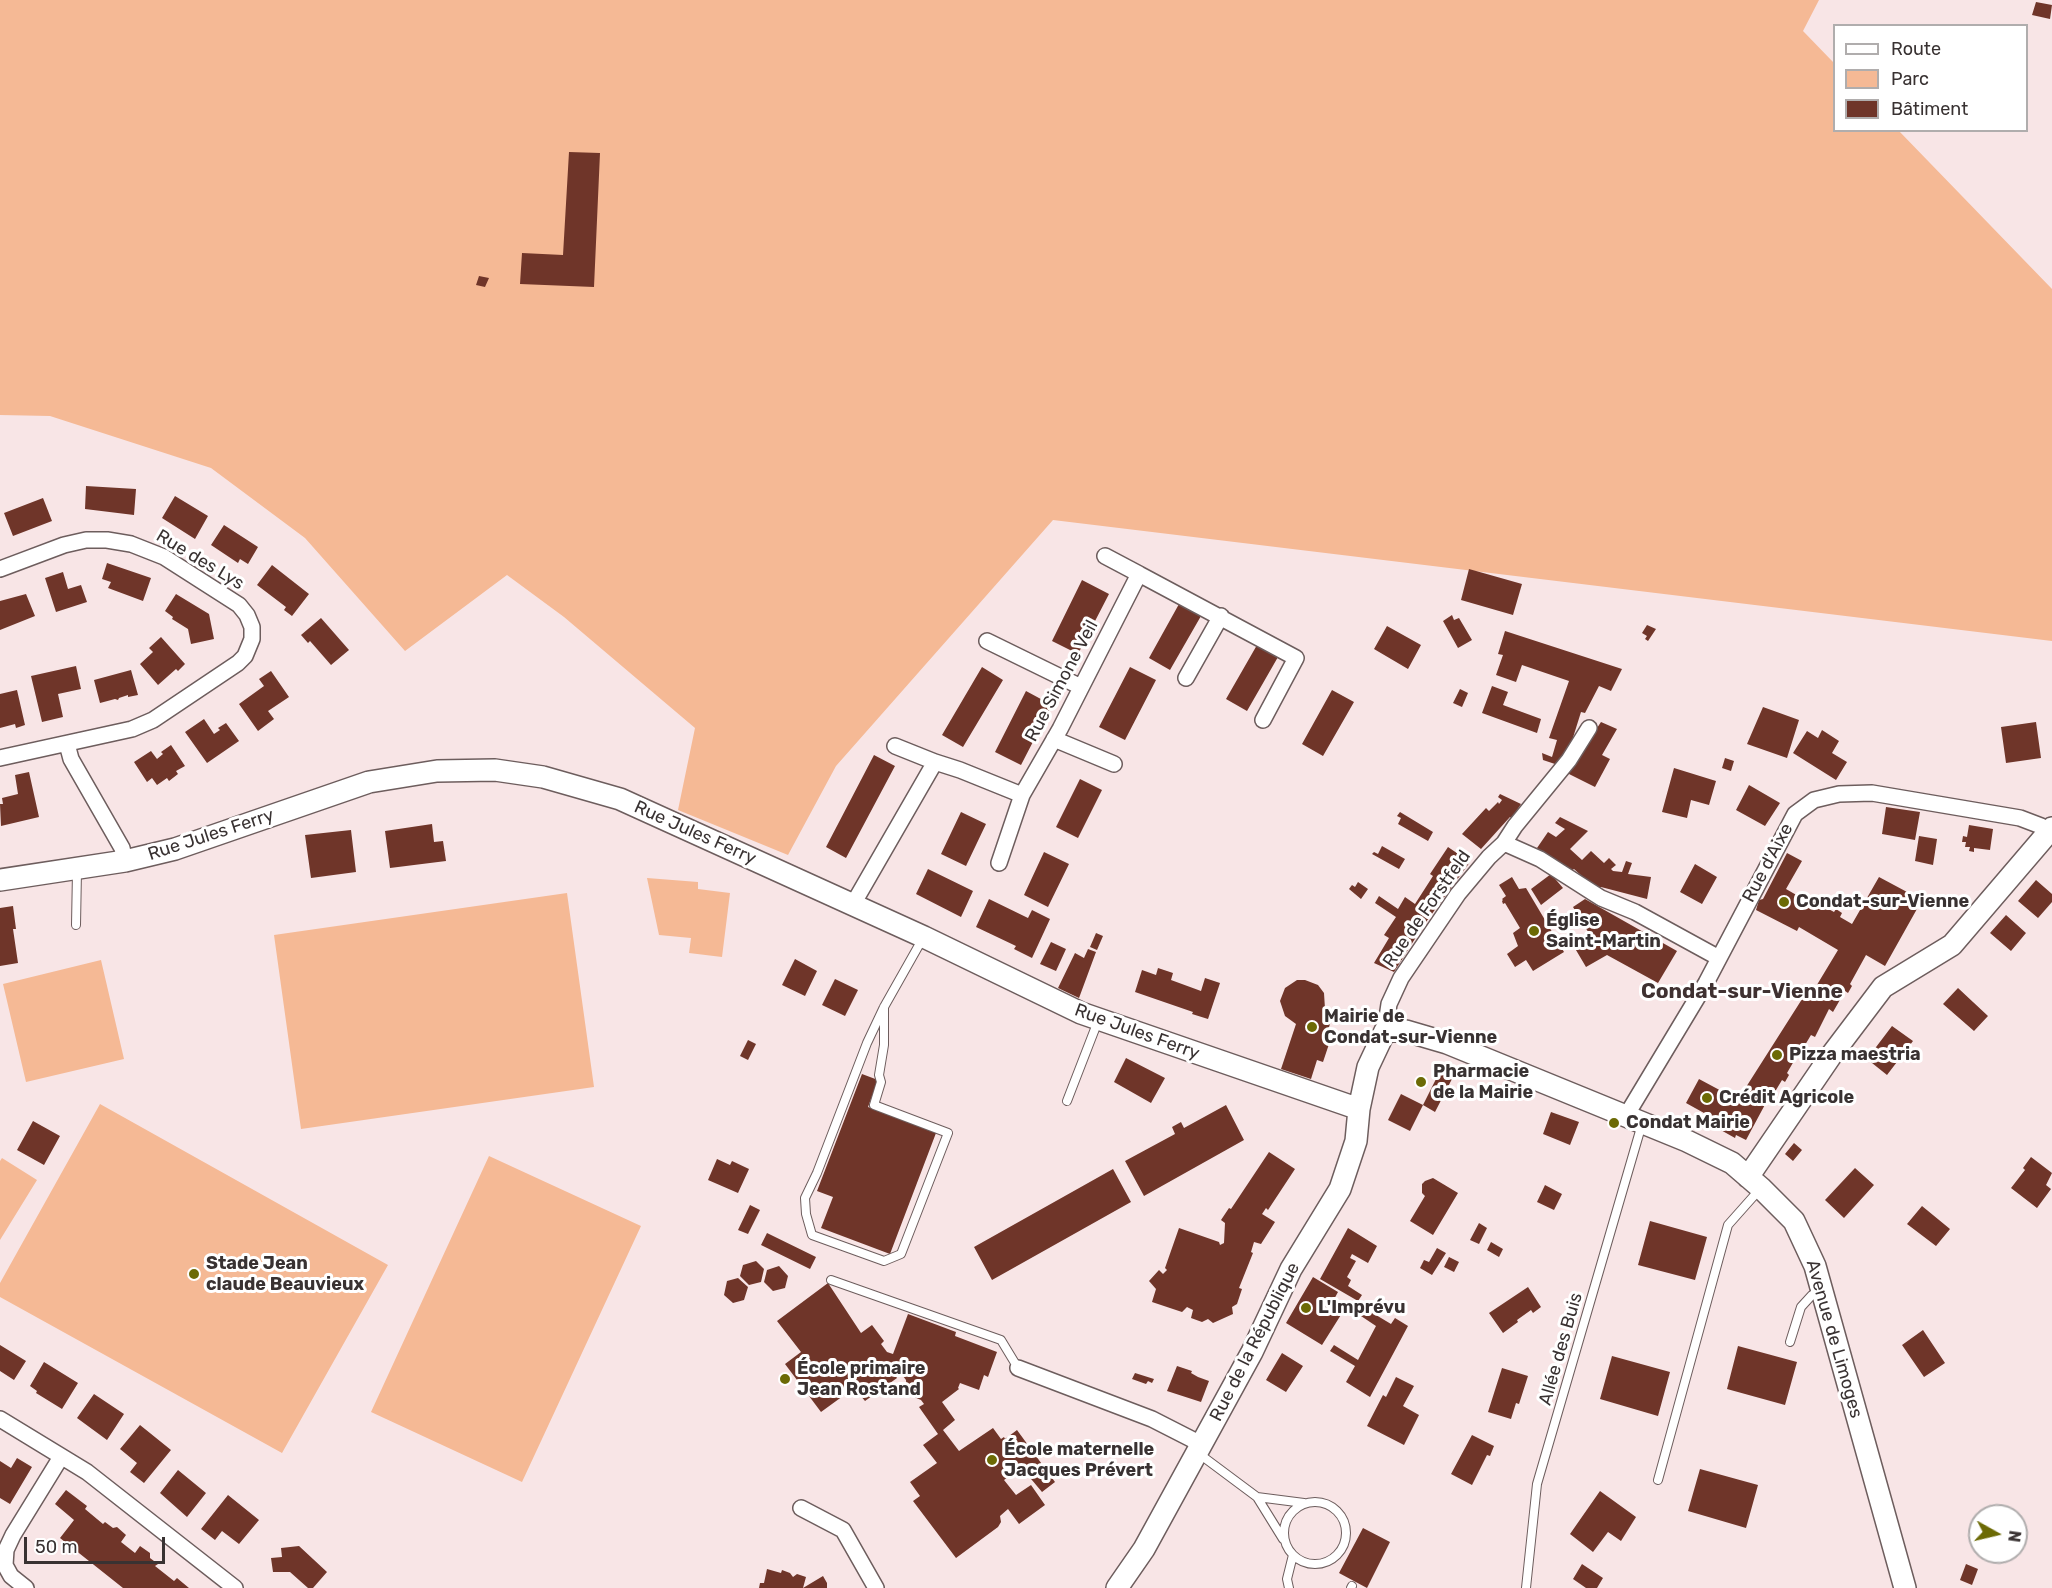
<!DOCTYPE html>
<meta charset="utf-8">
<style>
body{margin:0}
#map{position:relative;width:2052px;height:1588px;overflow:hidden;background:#f8e5e6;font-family:Rubik,sans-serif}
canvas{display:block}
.legend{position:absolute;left:1833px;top:24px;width:195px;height:108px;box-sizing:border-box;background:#fff;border:2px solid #b0adad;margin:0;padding:8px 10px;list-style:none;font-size:18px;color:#393232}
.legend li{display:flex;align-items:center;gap:12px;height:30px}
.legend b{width:30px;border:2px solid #b0adad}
.north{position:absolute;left:1968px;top:1504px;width:60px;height:60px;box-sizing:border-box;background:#fff;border:2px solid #b0adad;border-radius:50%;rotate:98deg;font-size:16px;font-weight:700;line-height:24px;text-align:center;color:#393232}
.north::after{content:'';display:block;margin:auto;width:21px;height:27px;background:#6c6a05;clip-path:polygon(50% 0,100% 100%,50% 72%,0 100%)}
.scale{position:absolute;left:24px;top:1537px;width:141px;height:27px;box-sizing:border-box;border:3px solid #393232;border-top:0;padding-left:8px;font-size:18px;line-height:21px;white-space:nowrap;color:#393232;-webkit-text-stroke:4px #fff;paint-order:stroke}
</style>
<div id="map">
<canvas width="2052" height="1588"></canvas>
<ul class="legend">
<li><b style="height:8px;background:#fff"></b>Route</li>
<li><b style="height:16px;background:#f5b995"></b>Parc</li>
<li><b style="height:16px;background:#6f3529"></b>Bâtiment</li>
</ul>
<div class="north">N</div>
<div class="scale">50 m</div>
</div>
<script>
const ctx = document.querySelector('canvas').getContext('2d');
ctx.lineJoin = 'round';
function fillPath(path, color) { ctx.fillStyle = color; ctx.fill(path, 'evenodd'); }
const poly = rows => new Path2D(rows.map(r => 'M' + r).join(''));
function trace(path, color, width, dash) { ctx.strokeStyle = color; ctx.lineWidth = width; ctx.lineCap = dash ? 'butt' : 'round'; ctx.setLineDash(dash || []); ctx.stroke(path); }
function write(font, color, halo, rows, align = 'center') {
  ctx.font = font + ' Rubik,sans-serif'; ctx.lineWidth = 6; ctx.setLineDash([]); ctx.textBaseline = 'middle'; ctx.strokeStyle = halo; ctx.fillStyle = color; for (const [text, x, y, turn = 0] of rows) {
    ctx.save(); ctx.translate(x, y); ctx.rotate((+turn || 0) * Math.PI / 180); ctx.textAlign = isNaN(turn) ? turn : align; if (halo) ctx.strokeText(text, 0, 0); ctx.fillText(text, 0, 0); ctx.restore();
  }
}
fillPath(poly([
 [0,0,1819,0,1803,31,1834,63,1834,130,1899,131,2052,289,2052,641,1053,520,836,766,788,855,678,810,695,728,564,617,507,575,405,651,305,538,211,468,50,416,0,415],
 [647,878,698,882,698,889,730,893,722,957,689,953,691,938,659,935],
 [567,893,594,1087,301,1129,274,935],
 [101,960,124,1059,26,1082,3,984],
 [100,1104,388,1265,282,1453,0,1297,0,1283],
 [489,1156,641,1226,522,1482,371,1412],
 [2,1158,37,1180,0,1240,0,1161]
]), '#f5b995');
fillPath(poly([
 [2036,2,2052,5,2050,19,2032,15],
 [569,152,600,153,594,287,520,284,522,253,563,255],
 [479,276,489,278,485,287,476,285],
 [86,486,136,489,134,515,85,509],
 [175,496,208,516,195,539,162,518],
 [43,498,52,521,13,536,4,513],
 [224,525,258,547,248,564,240,559,238,563,211,545],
 [107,563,151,578,143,601,108,588,111,582,102,579],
 [272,565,309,594,292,616,284,610,286,607,257,585],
 [1469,569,1522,584,1513,615,1461,600],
 [63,572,68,589,81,585,87,602,56,612,45,578],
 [1082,580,1109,594,1078,654,1052,641],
 [26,594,35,616,0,630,0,601],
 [176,594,209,614,214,639,191,644,188,629,172,619,173,617,165,611],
 [1179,604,1201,616,1170,670,1149,658],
 [1452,615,1454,620,1459,618,1472,640,1458,648,1443,621],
 [321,618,349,650,331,665,310,641,308,643,301,635],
 [1647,625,1656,629,1648,641,1645,639,1647,636,1642,633],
 [1387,626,1421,645,1408,669,1374,649],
 [1505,631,1622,669,1611,691,1599,686,1585,713,1581,712,1571,744,1558,765,1543,760,1542,753,1552,757,1557,740,1549,738,1569,681,1522,665,1516,682,1496,675,1503,655,1498,654],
 [161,637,185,664,178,671,176,669,158,685,140,664,153,652,149,648],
 [1257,645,1278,657,1247,711,1226,699],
 [76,666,81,689,58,694,63,717,42,722,31,676],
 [982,667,1003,680,963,747,942,735],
 [1130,667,1156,680,1125,740,1099,727],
 [131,670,138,695,128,697,128,695,119,698,118,700,115,699,100,703,94,680],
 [271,671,289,697,268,711,274,719,258,731,239,704,264,686,259,679],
 [1492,686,1508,692,1503,705,1541,719,1537,733,1482,713],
 [1460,689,1468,693,1462,707,1453,703],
 [17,690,25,725,16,728,15,724,0,728,0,694],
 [1332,690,1354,702,1323,756,1302,744],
 [1026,691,1052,705,1021,765,995,752],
 [1763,707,1799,720,1787,758,1747,744],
 [204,719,214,734,220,730,218,728,226,723,239,741,207,763,185,732],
 [1601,722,1617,729,1602,755,1610,759,1595,787,1567,773],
 [2036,722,2041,758,2006,763,2001,727],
 [1822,730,1839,741,1832,753,1847,762,1836,780,1793,753,1807,731,1818,738],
 [171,745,185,766,176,771,178,774,169,781,167,778,157,785,152,778,147,782,134,762,151,751,157,759,163,754,161,752],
 [874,755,895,766,846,858,826,847],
 [1725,758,1734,761,1731,771,1722,768],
 [1674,768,1716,781,1709,805,1691,800,1687,818,1662,812],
 [29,772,39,817,1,826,0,804,3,804,2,798,18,794,15,775],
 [1080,779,1102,790,1078,838,1056,827],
 [1749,785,1780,803,1765,826,1736,810],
 [1500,794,1521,804,1512,818,1510,817,1481,849,1462,834,1486,808,1489,811,1498,802,1499,804,1502,800,1498,797],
 [1886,807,1920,812,1915,840,1882,834],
 [961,812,986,824,966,866,941,854],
 [1400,812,1433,832,1428,841,1398,824,1401,818,1397,816],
 [1560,817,1588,831,1570,849,1582,860,1591,851,1604,863,1609,858,1616,865,1611,869,1613,871,1622,872,1626,861,1632,863,1628,874,1651,877,1647,899,1601,887,1597,890,1574,869,1571,871,1569,868,1567,871,1537,848,1548,832,1556,837,1565,829,1555,823],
 [432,824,434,842,443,841,446,861,390,868,385,831],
 [1969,825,1993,829,1990,850,1974,848,1974,852,1969,851,1970,847,1965,847,1966,842,1962,842,1963,836,1967,837],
 [351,830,356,872,311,878,305,835],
 [1919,836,1937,839,1933,865,1915,861],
 [1382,846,1405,859,1399,869,1372,854,1374,852,1378,854],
 [1448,847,1470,862,1423,926,1394,972,1374,963,1389,938,1384,935,1396,917,1375,903,1379,896,1398,909,1405,897,1415,904,1433,876,1430,874],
 [1044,852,1069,864,1048,907,1024,895],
 [1787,853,1802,861,1786,889,1812,904,1814,901,1834,912,1836,909,1842,913,1840,917,1852,924,1879,877,1922,900,1885,966,1866,955,1850,984,1852,986,1848,993,1845,991,1833,1012,1829,1009,1815,1037,1811,1035,1799,1055,1798,1054,1787,1073,1789,1075,1785,1082,1782,1080,1770,1100,1768,1099,1746,1140,1736,1135,1735,1138,1710,1124,1713,1118,1686,1103,1699,1079,1727,1094,1730,1089,1741,1095,1804,996,1809,998,1838,950,1799,927,1797,931,1756,910,1759,900,1763,899],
 [1695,864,1717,877,1702,904,1680,892],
 [928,869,973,891,961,917,916,894],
 [1551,874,1563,888,1541,905,1531,889],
 [1512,877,1519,889,1526,888,1564,952,1533,971,1526,960,1515,967,1507,954,1518,946,1513,933,1520,928,1505,903,1503,904,1502,901,1503,900,1502,899,1506,896,1499,885],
 [2036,880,2052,894,2052,902,2038,918,2018,901],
 [1358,882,1368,889,1361,899,1349,889,1352,885,1355,887],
 [989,899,1028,918,1032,910,1050,919,1032,958,1014,949,1016,946,976,927],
 [1585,899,1677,951,1658,983,1607,955,1586,967,1573,945,1590,935,1573,907],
 [13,906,16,929,13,929,18,963,0,966,0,908],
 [2006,915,2026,933,2011,951,1990,933],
 [1096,933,1103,936,1097,950,1090,947],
 [1051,942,1066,949,1056,971,1040,964],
 [1088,949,1096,952,1079,998,1058,988,1075,953,1084,958],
 [795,959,817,971,805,996,782,985],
 [1158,968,1173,973,1171,980,1201,991,1205,978,1220,983,1208,1019,1192,1014,1193,1012,1135,992,1142,970,1156,975],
 [835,979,858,990,845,1016,822,1005],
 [1297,980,1305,980,1318,985,1324,993,1325,1009,1334,1012,1328,1030,1333,1032,1323,1062,1317,1060,1311,1079,1281,1069,1296,1024,1285,1016,1280,1001,1285,988],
 [1958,988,1988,1016,1974,1031,1943,1004],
 [1892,1026,1913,1041,1887,1075,1867,1059],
 [748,1040,756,1044,748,1060,740,1056],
 [1126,1058,1165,1078,1151,1103,1114,1082],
 [1440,1071,1453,1077,1435,1112,1423,1105],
 [862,1074,878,1080,868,1107,936,1133,890,1254,821,1228,833,1197,817,1191],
 [1401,1094,1423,1105,1410,1131,1388,1120],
 [1226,1105,1244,1140,1144,1196,1125,1161,1175,1134,1172,1127,1181,1122,1184,1128],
 [1551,1112,1579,1122,1570,1145,1543,1134],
 [33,1121,60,1136,44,1165,17,1150],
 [1794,1143,1802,1150,1793,1161,1785,1154],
 [1269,1152,1295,1169,1268,1210,1266,1208,1262,1214,1275,1222,1261,1244,1254,1242,1251,1252,1253,1253,1239,1288,1242,1289,1237,1304,1232,1307,1233,1314,1213,1323,1208,1319,1202,1322,1191,1318,1193,1310,1187,1307,1182,1312,1152,1302,1156,1289,1149,1281,1159,1270,1163,1274,1167,1270,1165,1268,1179,1228,1219,1242,1220,1245,1224,1243,1225,1223,1221,1220,1229,1208,1231,1209],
 [2031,1157,2052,1173,2046,1185,2051,1189,2037,1208,2011,1188,2025,1170,2023,1168],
 [717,1159,730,1165,732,1161,749,1169,738,1193,708,1180],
 [1855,1168,1874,1185,1844,1218,1825,1200],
 [1113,1169,1131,1202,992,1280,974,1247],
 [1433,1178,1458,1193,1433,1235,1410,1221,1425,1196,1422,1193,1422,1184,1425,1181],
 [1545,1185,1562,1194,1554,1210,1537,1202],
 [750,1205,760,1210,748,1234,738,1230],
 [1922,1206,1950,1229,1936,1246,1907,1224],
 [1650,1221,1707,1237,1695,1280,1638,1265],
 [1479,1223,1487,1228,1479,1244,1470,1240],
 [1348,1228,1377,1246,1368,1263,1352,1254,1350,1258,1356,1261,1347,1277,1351,1280,1348,1286,1362,1295,1358,1301,1320,1279],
 [767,1233,816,1257,810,1269,761,1245],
 [1491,1242,1503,1249,1499,1257,1487,1250],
 [1437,1248,1446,1253,1432,1275,1420,1268,1424,1260,1429,1262],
 [1449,1257,1459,1262,1454,1272,1444,1267],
 [756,1261,764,1269,761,1282,749,1285,740,1276,743,1265],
 [779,1266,788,1276,785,1288,773,1291,764,1282,767,1270],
 [1313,1277,1338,1292,1332,1303,1344,1310,1322,1345,1286,1323],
 [738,1278,748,1287,744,1300,733,1303,724,1295,727,1281],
 [828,1283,861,1333,872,1325,884,1341,881,1344,887,1352,893,1354,908,1314,956,1332,955,1336,997,1352,988,1377,984,1375,979,1390,960,1383,958,1388,959,1389,942,1402,955,1420,943,1430,959,1451,993,1428,1001,1439,1004,1437,1005,1439,1017,1430,1055,1482,1042,1492,1021,1467,1004,1480,1016,1495,1031,1485,1045,1505,1019,1524,1008,1509,1000,1516,1001,1522,998,1527,956,1558,913,1501,920,1496,910,1482,937,1463,923,1445,938,1434,919,1407,924,1404,921,1400,907,1394,906,1380,900,1372,895,1375,897,1378,865,1401,854,1388,821,1412,785,1364,801,1352,777,1321],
 [1528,1287,1541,1307,1533,1313,1531,1310,1517,1320,1518,1322,1503,1333,1489,1313],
 [1366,1309,1391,1324,1395,1318,1408,1326,1370,1397,1346,1382,1355,1366,1330,1351,1334,1345,1358,1360,1376,1326,1361,1316],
 [1923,1330,1945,1363,1924,1377,1902,1345],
 [0,1345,26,1361,14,1380,0,1371],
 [1738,1346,1797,1362,1785,1405,1727,1389],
 [1282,1353,1303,1366,1286,1392,1266,1380],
 [1612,1356,1670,1372,1658,1416,1600,1399],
 [44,1362,78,1383,62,1409,36,1393,37,1391,30,1386],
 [1177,1366,1192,1371,1191,1373,1198,1377,1209,1381,1201,1402,1167,1391],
 [1502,1368,1528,1376,1519,1404,1516,1403,1511,1419,1488,1412],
 [1135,1373,1154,1379,1152,1383,1148,1381,1146,1384,1132,1379],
 [1396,1377,1414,1386,1403,1406,1419,1415,1404,1445,1367,1426,1383,1395,1386,1397],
 [94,1394,124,1414,107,1440,77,1418],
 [140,1425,171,1450,144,1483,130,1472,137,1463,120,1449],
 [1472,1435,1494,1446,1490,1456,1487,1455,1472,1485,1451,1474],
 [17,1458,32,1467,10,1504,0,1498,0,1461,11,1468],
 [1700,1469,1758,1485,1746,1528,1688,1511],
 [178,1470,206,1493,187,1517,160,1493],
 [66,1490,87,1506,85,1509,103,1524,105,1522,113,1528,117,1527,126,1535,121,1542,135,1553,140,1546,150,1553,150,1558,158,1564,155,1566,174,1581,177,1578,189,1588,123,1588,60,1538,74,1520,55,1504],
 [1600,1491,1636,1517,1621,1541,1608,1532,1593,1552,1570,1534],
 [228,1495,259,1520,239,1544,222,1531,215,1540,201,1529],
 [1363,1528,1390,1542,1367,1588,1339,1573],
 [299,1546,327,1572,313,1588,308,1588,290,1572,273,1572,271,1558,282,1557,281,1548],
 [1582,1564,1603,1578,1597,1588,1586,1588,1573,1579],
 [1966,1564,1978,1569,1972,1585,1960,1580],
 [767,1569,781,1573,782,1570,790,1573,793,1577,797,1574,806,1577,803,1588,823,1576,827,1583,827,1588,759,1588,760,1583,764,1583]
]), '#6f3529');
const lane = poly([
 [76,925,77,871],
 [884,1007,884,1045,879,1075,881,1082,874,1105,948,1133,901,1254,884,1261,812,1235,806,1214,805,1198,817,1173,867,1043,884,1007,923,938],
 [1067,1101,1098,1021],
 [831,1280,1001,1340,1018,1368],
 [1790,1342,1801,1307,1812,1295,1820,1291],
 [1198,1453,1257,1497],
 [1658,1480,1728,1225,1760,1189],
 '1284 1533a31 31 0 1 1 62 0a31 31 0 1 1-62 0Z',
 [1283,1539,1257,1497,1304,1503],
 [1289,1588,1287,1579,1293,1555],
 [1351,1588,1352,1586],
 [1526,1588,1537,1484,1642,1124]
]);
const street = poly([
 [1105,556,1139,574],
 [0,569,64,545,86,540,107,540,131,544,164,557,239,605,247,615,252,627,252,639,245,656,238,663,153,720,132,729,0,758],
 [987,641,1081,687],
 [1186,678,1221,616],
 [1054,739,1114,764],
 [67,744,71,759,122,848,125,861],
 [895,746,935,762],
 [1504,843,1540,859,1601,898,1635,912,1719,958],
 [999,863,1022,795],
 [852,906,935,762,960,770,1022,795,1060,729,1139,574,1296,658,1263,720],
 [1385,1031,1389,1004,1401,978,1458,894,1489,857,1504,843,1515,826,1569,760,1589,728],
 [1626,1116,1706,983,1795,814,1814,800,1839,794,1872,793,2020,818,2041,826,2048,832],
 [1018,1368,1152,1419,1201,1444],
 [0,1419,87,1472,235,1588],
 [801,1508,843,1530,876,1588],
 [26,1588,11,1576,5,1565,6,1550,13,1535,61,1457]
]);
const secondary = poly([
 [0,880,125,861,175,849,369,782,437,771,495,770,543,777,620,799,924,937,1081,1013,1359,1109],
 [1748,1177,1830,1057,1883,987,1952,945,2052,828],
 [1117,1588,1144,1549,1252,1352,1291,1269,1340,1189,1356,1141,1359,1109,1368,1067,1385,1031,1406,1031,1447,1043,1687,1141,1732,1163,1761,1188,1794,1221,1815,1266,1905,1588]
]);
trace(lane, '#6d5d5d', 10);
trace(street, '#6d5d5d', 18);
trace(secondary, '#6d5d5d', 24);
trace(lane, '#fff', 8);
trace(street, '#fff', 15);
trace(secondary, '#fff', 21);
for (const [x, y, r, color] of [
 [1784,902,6,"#6c6a05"],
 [1534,931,6,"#6c6a05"],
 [1312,1027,6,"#6c6a05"],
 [1777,1055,6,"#6c6a05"],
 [1421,1082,6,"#6c6a05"],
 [1707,1098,6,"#6c6a05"],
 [1614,1123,6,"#6c6a05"],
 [194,1274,6,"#6c6a05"],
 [1306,1308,6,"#6c6a05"],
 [785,1379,6,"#6c6a05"],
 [992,1460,6,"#6c6a05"]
]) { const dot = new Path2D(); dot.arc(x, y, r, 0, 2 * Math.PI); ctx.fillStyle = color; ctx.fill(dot); trace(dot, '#fff', 2); }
write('18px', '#393232', '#fff', [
 ["Rue des Lys",200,560,31],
 ["Rue Simone Veil",1062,681,-62],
 ["Rue Jules Ferry",695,833,24],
 ["Rue Jules Ferry",211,835,-18],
 ["Rue d'Aixe",1768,863,-62],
 ["Rue de Forstfeld",1427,909,-55],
 ["Rue Jules Ferry",1137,1032,20],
 ["Avenue de Limoges",1834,1339,74],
 ["Rue de la République",1255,1342,-63],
 ["Allée des Buis",1561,1349,-74]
]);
write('bold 18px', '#393232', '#fff', [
 ["Condat-sur-Vienne",1796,902],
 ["Église",1546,921],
 ["Saint-Martin",1546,942],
 ["Mairie de",1324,1017],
 ["Condat-sur-Vienne",1324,1038],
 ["Pizza maestria",1789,1055],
 ["Pharmacie",1433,1072],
 ["de la Mairie",1433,1093],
 ["Crédit Agricole",1719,1098],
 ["Condat Mairie",1626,1123],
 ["Stade Jean",206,1264],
 ["claude Beauvieux",206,1285],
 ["L'Imprévu",1318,1308],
 ["École primaire",797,1369],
 ["Jean Rostand",797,1390],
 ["École maternelle",1004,1450],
 ["Jacques Prévert",1004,1471]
], 'left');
write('bold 21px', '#3f3131', '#fff', [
 ["Condat-sur-Vienne",1742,992]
]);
</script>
